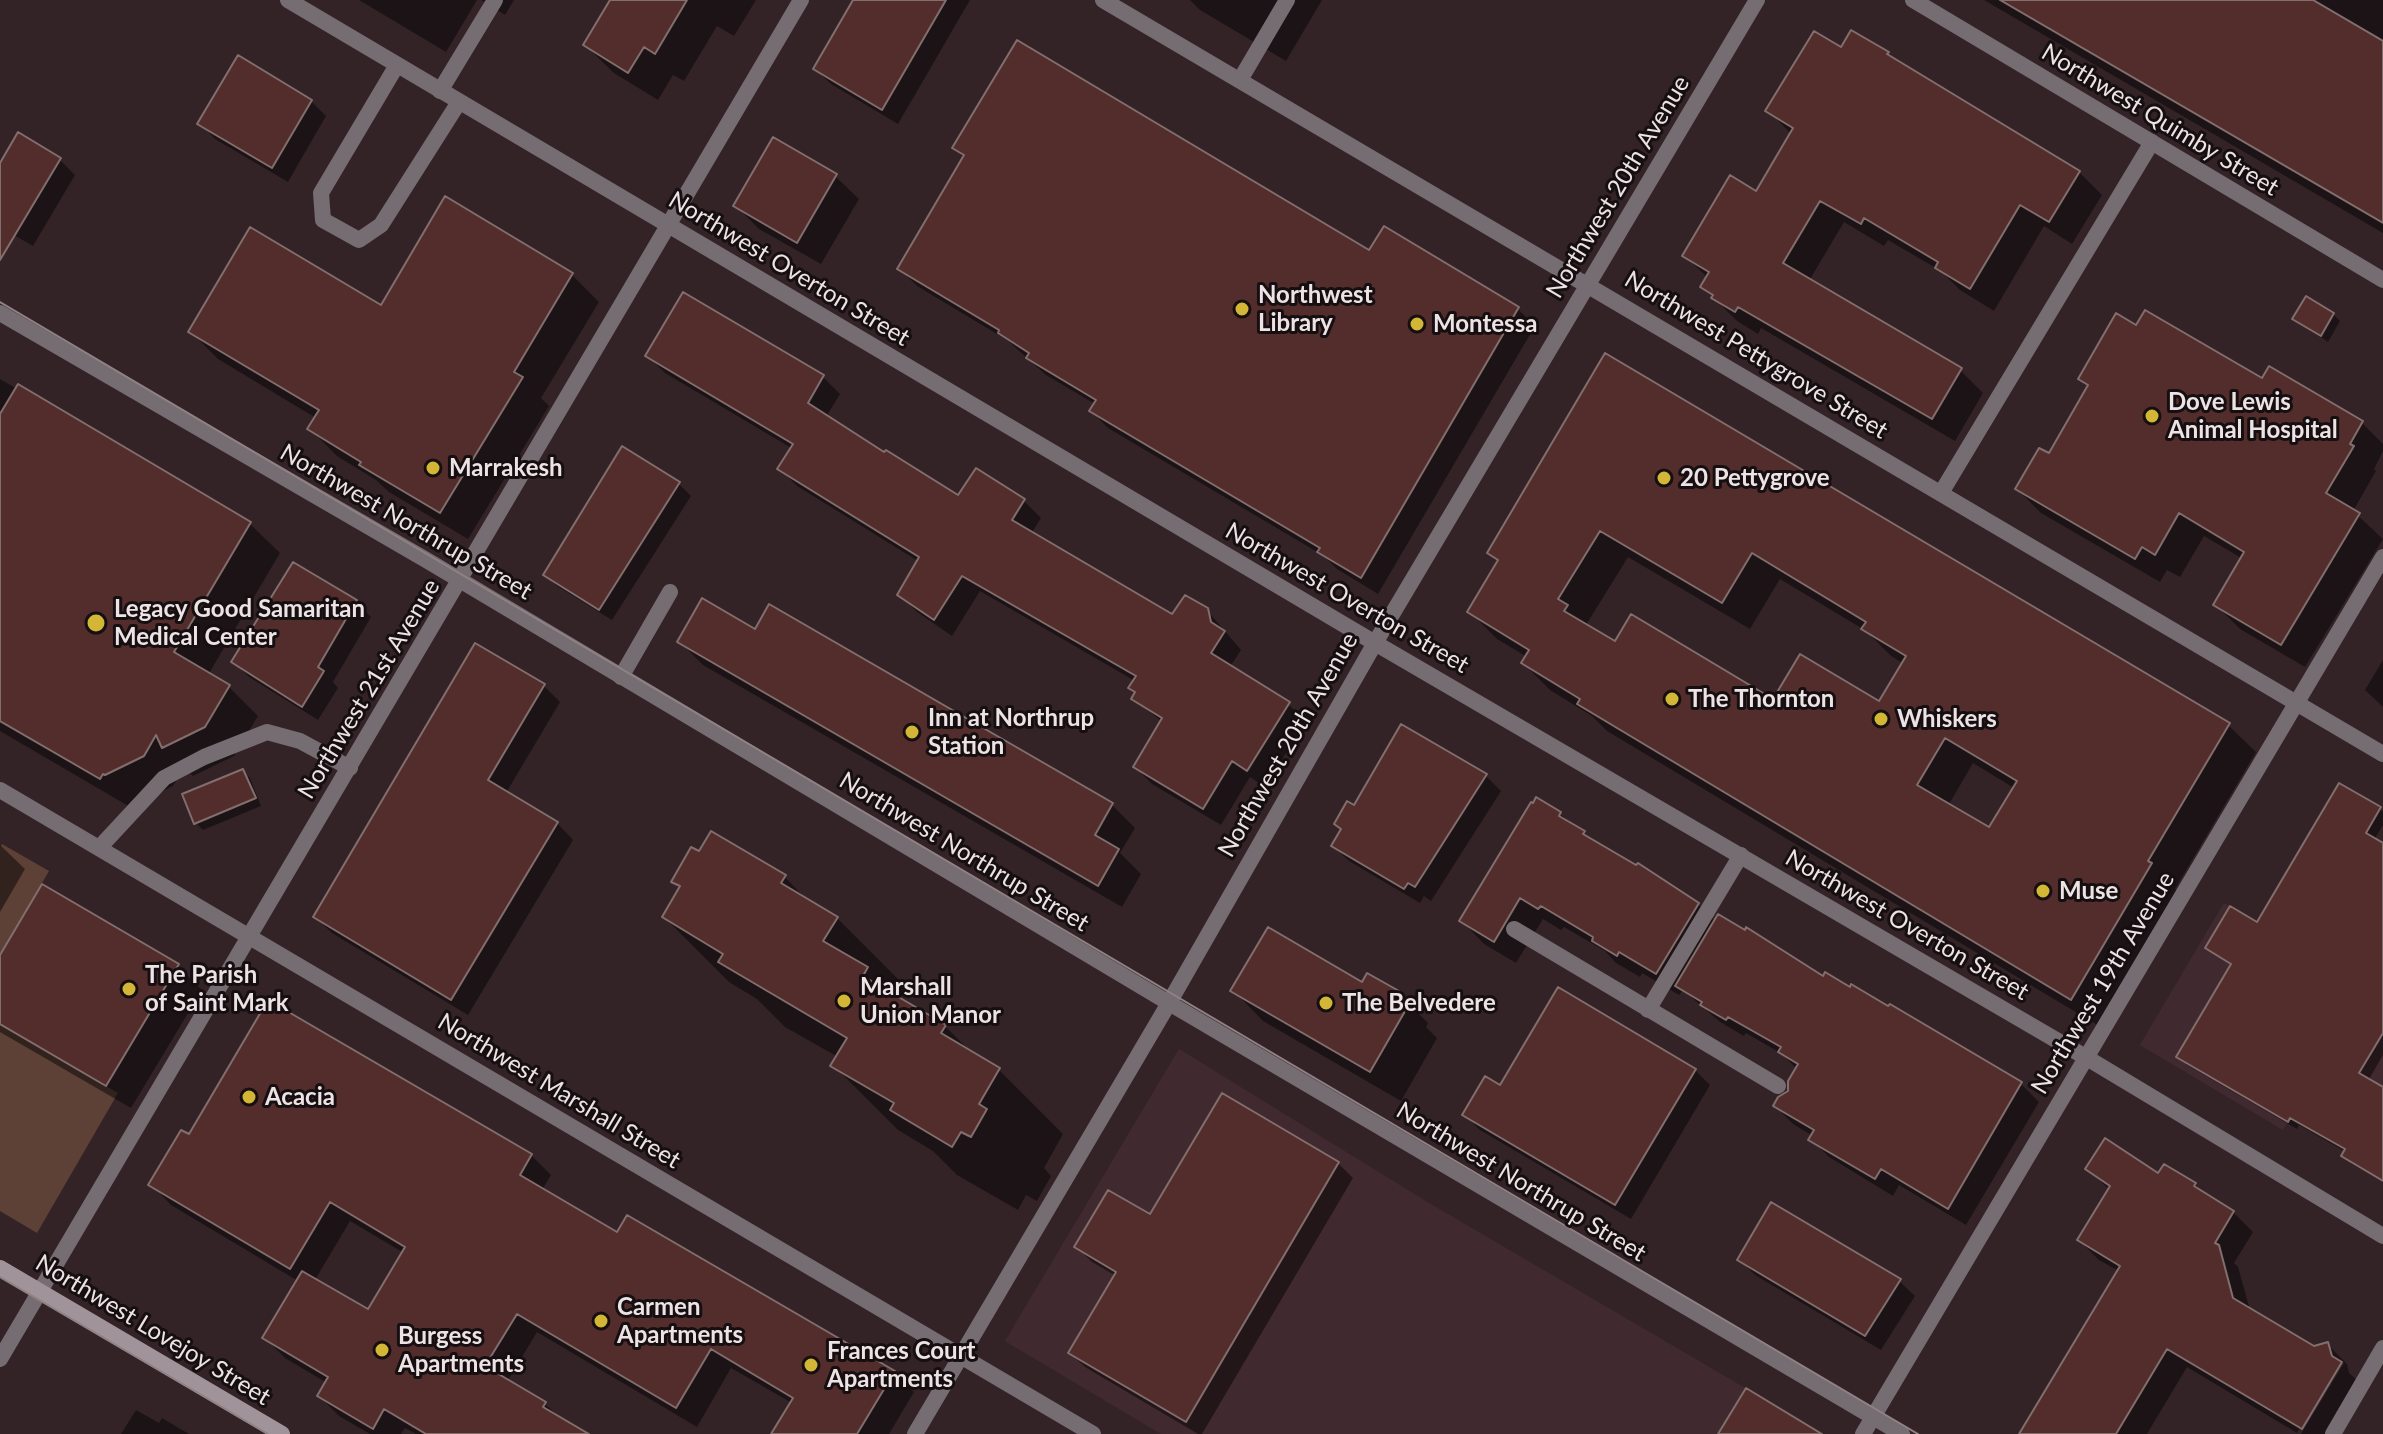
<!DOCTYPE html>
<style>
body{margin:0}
canvas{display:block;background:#332327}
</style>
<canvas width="2383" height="1434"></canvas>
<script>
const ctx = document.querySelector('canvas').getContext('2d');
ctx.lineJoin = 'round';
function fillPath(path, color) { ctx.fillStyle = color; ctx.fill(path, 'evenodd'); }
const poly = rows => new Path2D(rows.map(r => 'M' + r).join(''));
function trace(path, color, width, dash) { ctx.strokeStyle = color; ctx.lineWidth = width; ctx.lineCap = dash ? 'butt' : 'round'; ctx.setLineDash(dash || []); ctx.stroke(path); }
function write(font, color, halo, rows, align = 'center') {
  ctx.font = font + ' Lato,sans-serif'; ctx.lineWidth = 6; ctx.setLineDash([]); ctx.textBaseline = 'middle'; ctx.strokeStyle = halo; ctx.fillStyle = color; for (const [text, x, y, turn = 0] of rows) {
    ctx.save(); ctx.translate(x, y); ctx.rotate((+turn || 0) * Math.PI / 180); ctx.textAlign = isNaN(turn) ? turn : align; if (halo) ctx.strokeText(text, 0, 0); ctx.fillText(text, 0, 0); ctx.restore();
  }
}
fillPath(poly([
 [2224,903,2367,987,2383,961,2383,1087,2328,1055,2283,1130,2140,1045],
 [1179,1049,1424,1200,1745,1388,1718,1434,1161,1434,1005,1341]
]), '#412a2f');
fillPath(poly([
 [2,844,49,871,0,955,0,847],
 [0,1024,118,1093,37,1233,0,1211]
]), '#5d4137');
fillPath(poly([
 [359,0,477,0,446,52],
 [481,0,514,0,505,15],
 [613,0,756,0,734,36,717,26,684,81,673,75,658,100,614,73,585,45],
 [855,0,970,0,898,124,831,84,815,69],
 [1190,0,1322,0,1286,61,1200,10],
 [1984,0,2383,0,2383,233],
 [1852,33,2079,172,2102,195,2072,244,2044,226,1994,311,1960,290,1941,271,1888,240,1884,246,1844,222,1809,281,1960,370,1983,393,1955,441,1761,328,1758,334,1737,321,1703,287,1708,278,1685,256,1757,194,1792,135,1768,110,1841,50],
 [311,101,326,116,288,182,215,139,200,123],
 [19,135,60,160,75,175,33,246,0,227,0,167],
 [955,148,1517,308,1535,326,1378,594,1337,569,1324,556,1108,428,1091,411,1095,404,1046,375,1007,340,917,286,900,269,965,158],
 [835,176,859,199,821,264,759,229,736,206],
 [446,199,572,275,599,302,541,398,549,406,468,539,389,492,376,480,337,456,310,429,316,418,218,359,190,331,382,307],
 [2333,314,2340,321,2328,342,2295,319],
 [2137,328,2362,423,2383,444,2383,451,2374,469,2376,471,2353,511,2383,539,2305,667,2240,629,2216,605,2243,559,2204,536,2180,577,2167,570,2160,582,2041,513,2017,489,2049,456,2089,387,2080,379],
 [648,356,823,377,840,394,826,417,959,498,1024,501,1041,518,1031,534,1173,617,1206,609,1241,650,1230,667,1288,704,1306,721,1265,787,1250,777,1221,825,1152,784,1135,767,1162,722,1134,699,1137,694,1135,681,980,591,952,636,917,612,900,595,918,561,797,486,780,469,793,449,665,373],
 [1606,356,2228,725,2256,752,2175,889,2178,892,2099,1026,1607,731,1592,716,1550,690,1523,663,1527,657,1497,639,1470,612,1499,563,1489,553],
 [1628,557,1750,629,1780,579,1866,631,1891,656,1904,664,1880,704,1774,702,1616,644,1586,625],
 [1973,763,2014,788,1990,830,1948,806],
 [0,379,250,524,280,553,208,675,228,686,258,716,234,756,193,776,184,767,173,786,130,807,0,731],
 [623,449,679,484,691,496,612,620,557,586,545,574],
 [294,565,356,602,371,617,333,682,338,688,318,720,249,677,234,662],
 [755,632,1112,805,1135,828,1120,853,1141,874,1122,907,703,665,680,642],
 [2383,660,2383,707,2365,690],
 [544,686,560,702,506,793,557,823,573,840,468,1015,332,933,315,917],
 [243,771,250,778,261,806,203,830,196,823],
 [1485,775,1501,791,1431,901,1424,896,1420,903,1349,861,1333,846,1354,808],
 [2380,809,2383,812,2383,825,2374,840,2383,845,2383,1055,2368,1081,2383,1090,2383,1182,2352,1164,2344,1155,2346,1152,2299,1125,2297,1129,2187,1065,2179,1057,2232,966,2208,948,2258,925],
 [1560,814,1591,840,1637,868,1638,866,1698,904,1716,922,1824,979,1889,1009,1890,1006,2021,1084,2039,1102,1966,1225,1899,1185,1893,1196,1829,1157,1811,1139,1813,1136,1793,1124,1775,1106,1790,1092,1797,1069,1782,1054,1746,1033,1744,1036,1720,1022,1683,990,1679,995,1642,973,1640,977,1616,963,1605,951,1564,927,1561,930,1543,919,1516,963,1484,944,1462,921],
 [0,845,25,869,0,912],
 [784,876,810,903,837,918,902,983,894,996,945,1026,973,1054,999,1070,1063,1134,1044,1168,1051,1176,1037,1201,1026,1195,1018,1210,957,1175,933,1151,898,1130,833,1065,838,1057,785,1027,757,999,729,982,664,917,681,889,673,881],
 [43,886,178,966,202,990,131,1108,0,1032,0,952,3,954],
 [1363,984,1398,993,1428,1023,1426,1027,1437,1038,1401,1101,1263,1021,1233,990],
 [1695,1070,1710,1085,1631,1219,1480,1130,1464,1115,1501,1088],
 [1222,1096,1338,1163,1353,1178,1202,1434,1198,1434,1085,1367,1070,1353,1116,1276,1092,1262,1077,1247,1151,1217],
 [189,1137,531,1155,551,1175,542,1190,618,1235,894,1372,914,1392,889,1434,774,1434,792,1403,731,1368,697,1427,537,1332,507,1382,545,1404,578,1434,416,1434,405,1428,401,1434,370,1434,339,1416,319,1396,327,1383,285,1358,265,1338,298,1281,171,1205,151,1184],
 [350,1221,404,1253,369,1312,315,1280],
 [2087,1169,2159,1176,2195,1184,2207,1197,2233,1212,2253,1232,2234,1263,2238,1267,2250,1310,2314,1348,2327,1344,2347,1364,2349,1373,2360,1383,2330,1434,2301,1434,2344,1363,2339,1363,2297,1433,2187,1367,2147,1434,2021,1434,2119,1271,2099,1260,2079,1240,2110,1190],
 [1739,1259,1899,1281,1915,1296,1881,1350,1755,1275],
 [136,1410,159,1423,162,1418,189,1434,121,1434]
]), '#0007');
const building = poly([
 [610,0,687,0,655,54,644,47,628,73,583,45,610,0],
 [853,0,946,0,882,110,813,69,853,0],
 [2000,0,2313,0,2383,41,2383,223,2000,0],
 [1851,30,1889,52,1887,54,2080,171,2049,222,2020,205,1970,289,1935,268,1938,262,1864,218,1861,224,1820,201,1783,263,1962,368,1932,419,1738,307,1735,312,1711,298,1713,295,1700,287,1709,272,1682,256,1730,175,1756,191,1793,128,1765,111,1814,31,1841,47,1851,30],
 [1017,40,1369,250,1384,226,1519,307,1361,578,1317,552,1320,548,1089,411,1096,400,1026,358,1029,353,998,333,999,330,897,269,964,155,952,148,1017,40],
 [238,55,312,100,272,168,197,124,238,55],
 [18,132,61,158,0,260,0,163,18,132],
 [773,137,837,174,797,243,733,206,773,137],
 [445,196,573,273,514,372,523,377,440,513,359,465,361,462,307,429,319,410,188,332,250,227,381,305,445,196],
 [683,292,824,375,808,403,884,452,886,450,958,495,976,468,1025,499,1012,520,1172,614,1185,595,1208,608,1211,622,1225,631,1211,653,1290,702,1247,771,1232,761,1203,809,1133,767,1162,718,1131,699,1135,692,1128,688,1136,676,962,576,934,620,897,595,919,557,777,469,793,444,645,356,683,292],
 [2306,296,2334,313,2321,336,2292,319,2306,296],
 [2145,310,2262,378,2269,366,2363,421,2350,444,2354,446,2326,493,2360,513,2281,645,2213,605,2244,552,2179,513,2155,555,2142,547,2135,559,2015,489,2039,448,2049,453,2088,385,2078,379,2116,313,2136,325,2145,310],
 [1605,353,2230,723,2148,861,2152,863,2071,1000,1577,704,1580,699,1521,663,1529,650,1467,612,1498,560,1487,553,1605,353],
 [1600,531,1722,603,1752,553,1866,622,1861,629,1906,656,1879,701,1800,654,1773,699,1631,614,1615,641,1564,611,1568,605,1558,599,1600,531],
 [1945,738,2017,781,1989,827,1917,785,1945,738],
 [18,384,251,522,174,652,230,685,205,727,162,748,156,735,144,756,105,775,103,774,100,779,0,721,0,414,18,384],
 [622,446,680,482,599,610,543,575,622,446],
 [293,562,357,600,318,667,324,671,302,707,231,662,293,562],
 [702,598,755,629,769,604,1113,803,1095,835,1119,849,1098,886,677,642,702,598],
 [475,643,545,684,488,780,558,822,451,1000,313,917,475,643],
 [1401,724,1487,774,1415,887,1408,883,1404,889,1331,846,1341,829,1334,824,1347,801,1354,805,1401,724],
 [243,769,256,798,194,824,182,794,243,769],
 [2339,783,2381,807,2366,833,2383,843,2383,1033,2359,1073,2383,1087,2383,1181,2341,1156,2345,1149,2290,1118,2288,1122,2176,1057,2231,964,2205,948,2230,906,2257,922,2339,783],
 [1536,797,1561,812,1559,816,1585,831,1583,834,1636,865,1638,863,1699,903,1656,974,1619,952,1617,956,1592,941,1593,937,1541,906,1538,909,1520,898,1494,942,1459,921,1531,802,1533,803,1536,797],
 [711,831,786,875,781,883,838,917,823,941,868,967,863,976,946,1025,941,1033,1000,1068,979,1104,987,1109,971,1137,961,1132,952,1147,890,1110,894,1103,830,1066,847,1038,718,962,723,954,662,917,680,886,671,882,691,847,699,851,711,831],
 [42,884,179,964,106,1086,0,1024,0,955,42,884],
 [1718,914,1745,930,1746,927,1823,976,1825,972,1850,987,1851,984,1888,1006,1890,1004,2022,1082,1948,1209,1881,1169,1875,1179,1808,1140,1814,1130,1773,1106,1778,1097,1788,1091,1788,1081,1798,1064,1778,1052,1781,1047,1728,1017,1726,1020,1700,1005,1702,1002,1675,986,1718,914],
 [1268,927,1362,982,1367,973,1399,991,1394,999,1408,1006,1370,1072,1230,991,1268,927],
 [1558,987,1696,1069,1615,1205,1462,1115,1485,1076,1500,1085,1558,987],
 [268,1000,532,1154,520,1175,617,1232,627,1215,895,1371,857,1434,771,1434,793,1398,711,1349,676,1408,517,1314,485,1366,546,1402,543,1407,589,1434,426,1434,384,1409,373,1429,317,1396,328,1377,262,1338,302,1271,368,1309,405,1247,330,1202,290,1269,148,1185,181,1130,189,1134,268,1000],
 [1222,1093,1339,1162,1186,1422,1068,1353,1116,1272,1074,1247,1108,1190,1150,1214,1222,1093],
 [2105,1138,2158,1173,2164,1164,2196,1183,2194,1186,2234,1211,2215,1243,2219,1245,2233,1298,2314,1346,2328,1342,2332,1356,2342,1362,2302,1429,2167,1349,2116,1434,2019,1434,2120,1266,2077,1240,2110,1186,2085,1169,2105,1138],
 [1771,1202,1901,1279,1865,1336,1737,1260,1771,1202],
 [1746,1388,1822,1434,1718,1434,1746,1388]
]);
fillPath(building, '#532d2c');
trace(building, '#816e6d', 2);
trace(poly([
 [397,65,321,193,323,220,359,240,381,225,459,102],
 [440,91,495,0],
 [1941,493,2152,142],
 [621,677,670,592],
 [99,848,164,778,204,757,267,732,300,741,350,768],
 [1514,929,1778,1086],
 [1648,1010,1741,855]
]), '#756d71', 16);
trace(poly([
 [1240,80,1287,0]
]), '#756d71', 16);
trace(poly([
 [288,0,1375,643,2087,1058,2383,1236],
 [1103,0,2383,754],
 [1913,0,2383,280],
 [0,790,1093,1434],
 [915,1434,1169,1003,1375,643,1757,0]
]), '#756d71', 16);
trace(poly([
 [0,313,428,561,1169,1003,1902,1434],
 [0,1359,801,0],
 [1863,1434,2383,557],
 [2333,1434,2383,1348]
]), '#756d71', 16);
trace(poly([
 [0,1268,282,1434]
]), '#a0949a', 16);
trace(poly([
 [0,302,1918,1434],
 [0,1277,268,1434]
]), '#8f8184', 2);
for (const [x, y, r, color] of [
 [1242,309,8,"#d3b635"],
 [1417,324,8,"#d3b635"],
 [2152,416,8,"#d3b635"],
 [433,468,8,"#d3b635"],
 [1664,478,8,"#d3b635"],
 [96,623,10,"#d3b635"],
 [1672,699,8,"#d3b635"],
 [1881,719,8,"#d3b635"],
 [912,732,8,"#d3b635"],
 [2043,891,8,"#d3b635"],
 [129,989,8,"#d3b635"],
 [844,1001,8,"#d3b635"],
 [1326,1003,8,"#d3b635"],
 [249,1097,8,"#d3b635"],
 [601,1321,8,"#d3b635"],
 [382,1350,8,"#d3b635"],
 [811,1365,8,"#d3b635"]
]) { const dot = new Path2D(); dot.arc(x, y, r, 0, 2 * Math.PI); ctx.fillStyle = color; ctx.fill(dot); trace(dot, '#160f11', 3); }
write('24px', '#ede2e4', '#160f11', [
 ["Northwest Quimby Street",2160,120,31],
 ["Northwest 20th Avenue",1618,187,-59],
 ["Northwest Overton Street",789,269,31],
 ["Northwest Pettygrove Street",1756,355,31],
 ["Northwest Northrup Street",406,522,30],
 ["Northwest Overton Street",1347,598,30],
 ["Northwest 21st Avenue",369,689,-59],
 ["Northwest 20th Avenue",1288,745,-60],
 ["Northwest Northrup Street",964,852,31],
 ["Northwest Overton Street",1907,925,30],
 ["Northwest 19th Avenue",2103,983,-59],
 ["Northwest Marshall Street",559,1091,31],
 ["Northwest Northrup Street",1521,1182,31],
 ["Northwest Lovejoy Street",153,1330,31]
]);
write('bold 24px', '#ede2e4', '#160f11', [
 ["Northwest",1258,295],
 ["Library",1258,323],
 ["Montessa",1433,324],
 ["Dove Lewis",2168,402],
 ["Animal Hospital",2168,430],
 ["Marrakesh",449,468],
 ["20 Pettygrove",1680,478],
 ["Legacy Good Samaritan",114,609],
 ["Medical Center",114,637],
 ["The Thornton",1688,699],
 ["Inn at Northrup",928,718],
 ["Station",928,746],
 ["Whiskers",1897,719],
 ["Muse",2059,891],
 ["The Parish",145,975],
 ["of Saint Mark",145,1003],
 ["Marshall",860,987],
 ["Union Manor",860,1015],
 ["The Belvedere",1342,1003],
 ["Acacia",265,1097],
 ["Carmen",617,1307],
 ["Apartments",617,1335],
 ["Burgess",398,1336],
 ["Apartments",398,1364],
 ["Frances Court",827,1351],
 ["Apartments",827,1379]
], 'left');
</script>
